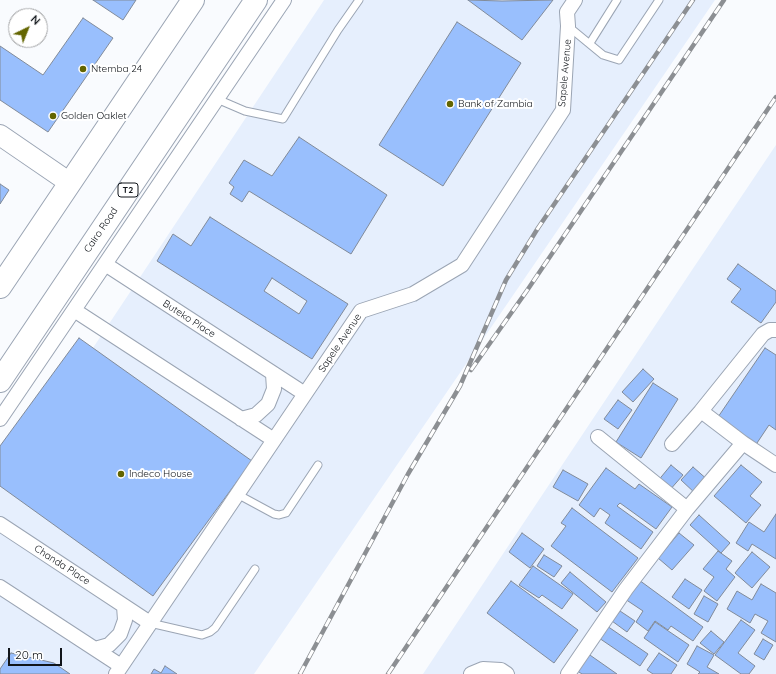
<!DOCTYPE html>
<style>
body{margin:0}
#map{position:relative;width:776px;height:674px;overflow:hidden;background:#f9fbfe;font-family:Quicksand,sans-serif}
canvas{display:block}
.north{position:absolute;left:8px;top:8px;width:40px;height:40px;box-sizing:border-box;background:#fff;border:1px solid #a0a1a3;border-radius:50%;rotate:43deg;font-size:11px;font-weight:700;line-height:16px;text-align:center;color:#11151a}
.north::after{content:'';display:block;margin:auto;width:14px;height:18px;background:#636500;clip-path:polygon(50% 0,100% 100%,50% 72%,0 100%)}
.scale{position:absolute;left:8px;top:648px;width:54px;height:18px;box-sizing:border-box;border:2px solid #11151a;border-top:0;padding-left:5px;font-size:12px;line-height:14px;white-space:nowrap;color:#11151a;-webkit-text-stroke:3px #fff;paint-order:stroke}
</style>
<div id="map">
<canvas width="776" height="674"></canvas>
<div class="north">N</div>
<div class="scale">20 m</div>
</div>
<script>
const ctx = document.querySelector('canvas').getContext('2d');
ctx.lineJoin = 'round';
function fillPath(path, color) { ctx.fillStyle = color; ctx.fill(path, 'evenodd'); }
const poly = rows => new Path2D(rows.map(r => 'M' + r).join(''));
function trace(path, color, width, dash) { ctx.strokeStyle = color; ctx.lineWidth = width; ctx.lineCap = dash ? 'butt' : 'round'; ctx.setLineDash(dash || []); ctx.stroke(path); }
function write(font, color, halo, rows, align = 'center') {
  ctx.font = font + ' Quicksand,sans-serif'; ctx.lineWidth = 4; ctx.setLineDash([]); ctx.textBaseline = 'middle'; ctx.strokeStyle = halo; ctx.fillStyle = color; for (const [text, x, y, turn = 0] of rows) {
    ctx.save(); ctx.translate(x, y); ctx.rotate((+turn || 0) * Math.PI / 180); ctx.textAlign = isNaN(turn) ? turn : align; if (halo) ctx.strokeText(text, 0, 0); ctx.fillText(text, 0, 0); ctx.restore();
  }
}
fillPath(poly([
 [324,0,715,0,254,674,0,674,0,488],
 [776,145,776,674,423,674,694,267]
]), '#e6effd');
const building = poly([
 [93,0,136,0,123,20,93,0],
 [468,0,502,1,553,0,522,40,468,0],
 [83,18,113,38,48,132,0,100,0,46,43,75,83,18],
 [457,22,521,63,443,186,379,145,457,22],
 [299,137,387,195,351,254,249,191,242,202,230,194,234,187,229,183,244,160,272,176,299,137],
 [0,184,9,190,0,204,0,184],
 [210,217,348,304,312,359,157,261,173,234,191,246,210,217],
 [272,278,307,301,299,314,264,291,272,278],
 [738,264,776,291,776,302,761,323,731,302,741,289,727,279,738,264],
 [79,338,252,461,153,596,0,486,0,446,79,338],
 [765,348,776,355,776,430,769,425,755,446,716,420,765,348],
 [643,369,654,379,633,402,622,392,643,369],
 [653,383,678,399,641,458,616,442,653,383],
 [618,400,632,410,618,429,604,419,618,400],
 [671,465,683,475,669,491,657,482,671,465],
 [741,465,762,482,750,496,761,505,746,523,714,496,741,465],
 [693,467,709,481,696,494,681,480,693,467],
 [606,468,635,489,639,484,672,507,656,529,620,503,617,506,653,532,641,549,605,523,610,515,600,508,594,517,579,505,606,468],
 [563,470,588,484,578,501,553,487,563,470],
 [572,508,638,558,612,592,551,546,566,526,561,523,572,508],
 [776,514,776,559,752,544,748,551,736,543,749,522,764,532,776,514],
 [699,515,730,543,721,553,690,525,699,515],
 [522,533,544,549,530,568,509,552,522,533],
 [679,533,694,545,672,570,658,558,679,533],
 [718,551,732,561,726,569,735,577,717,601,704,591,714,577,703,569,718,551],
 [752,552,770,567,752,588,735,573,752,552],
 [544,555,562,566,554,577,537,566,544,555],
 [533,566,573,594,562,609,542,595,539,598,519,585,533,566],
 [570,572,606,602,597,612,561,583,570,572],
 [685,579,702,590,689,609,672,597,685,579],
 [639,580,703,627,693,641,671,626,668,630,655,621,648,631,636,622,643,611,625,599,639,580],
 [511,581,578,630,554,663,487,613,511,581],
 [761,584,776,593,776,642,761,633,768,621,755,614,750,623,727,609,737,591,752,600,761,584],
 [704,596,718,604,708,622,694,614,704,596],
 [620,611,635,621,627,632,612,621,620,611],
 [741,620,755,630,738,653,755,666,749,674,741,674,715,655,741,620],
 [655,622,689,645,678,662,644,638,655,622],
 [607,626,648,654,640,666,599,638,607,626],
 [711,631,724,642,714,654,700,643,711,631],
 [763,639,773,645,764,660,754,654,763,639],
 [697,646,714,655,707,667,719,674,698,674,700,672,687,664,697,646],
 [11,653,54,663,70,674,0,674,0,669,11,653],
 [587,653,617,674,582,674,576,670,587,653],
 [659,653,677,665,671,674,653,674,647,670,659,653],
 [165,666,177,674,151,674,154,669,161,673,165,666]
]);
fillPath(building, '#99bffd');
trace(building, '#818b9a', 1);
const lane = poly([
 [569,27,603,55,619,60,659,0],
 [590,43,617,0],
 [217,99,245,111,283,119,338,30,359,0],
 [237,494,274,514,279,515,286,513,318,465],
 [150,623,202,635,210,632,215,628,255,569]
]);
const street = poly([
 [105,264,305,394],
 [74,310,274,440],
 [0,419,284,0],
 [241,419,256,415,268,404,274,389,273,374],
 [598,437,687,509],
 [743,443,776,465],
 [672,444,701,411],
 [0,524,150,623],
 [0,587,121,666],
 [95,649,109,645,120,634,125,620,124,606],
 [116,674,361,311,413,294,462,265,563,110,568,26,567,12,575,0],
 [471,674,483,669,501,670,507,674],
 [568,674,626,589,687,509,743,443,701,411,763,334,770,330,776,330]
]);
const secondary = poly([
 [0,135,70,183]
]);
const primary = poly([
 [0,287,193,0],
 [0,381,256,0]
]);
trace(lane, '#9ba5b4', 9);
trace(street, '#9ba5b4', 16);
trace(secondary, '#9ba5b4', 22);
trace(primary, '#9ba5b4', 24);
trace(lane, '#fff', 7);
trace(street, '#fff', 14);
trace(secondary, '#fff', 20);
trace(primary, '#fff', 22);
const rail = poly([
 [471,370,526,292,724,0],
 [300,674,408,474,460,386,506,280,538,228,693,0],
 [388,674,776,97]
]);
trace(rail, '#8c8f93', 4.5);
trace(rail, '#fff', 3, [9]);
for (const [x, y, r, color] of [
 [83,69,4,"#636500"],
 [450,104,4,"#636500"],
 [53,116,4,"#636500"],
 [121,474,4,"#636500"]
]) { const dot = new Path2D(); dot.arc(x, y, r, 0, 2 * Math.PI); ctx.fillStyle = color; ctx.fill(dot); trace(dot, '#fff', 1.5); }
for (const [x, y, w] of [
 [128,190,20]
]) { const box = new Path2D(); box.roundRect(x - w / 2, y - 7, w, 14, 3); ctx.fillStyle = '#fff'; ctx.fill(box); trace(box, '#11151a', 1); }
write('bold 9px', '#11151a', null, [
 ["T2",128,190]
]);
write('10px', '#11151a', '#fff', [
 ["Ntemba 24",91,69],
 ["Bank of Zambia",458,104],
 ["Golden Oaklet",61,116],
 ["Indeco House",129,474]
], 'left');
write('10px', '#11151a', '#fff', [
 ["Sapele Avenue",565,73,-85],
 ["Cairo Road",101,230,-56],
 ["Buteko Place",189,319,33],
 ["Sapele Avenue",340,343,-56],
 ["Chanda Place",62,565,33]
]);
</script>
